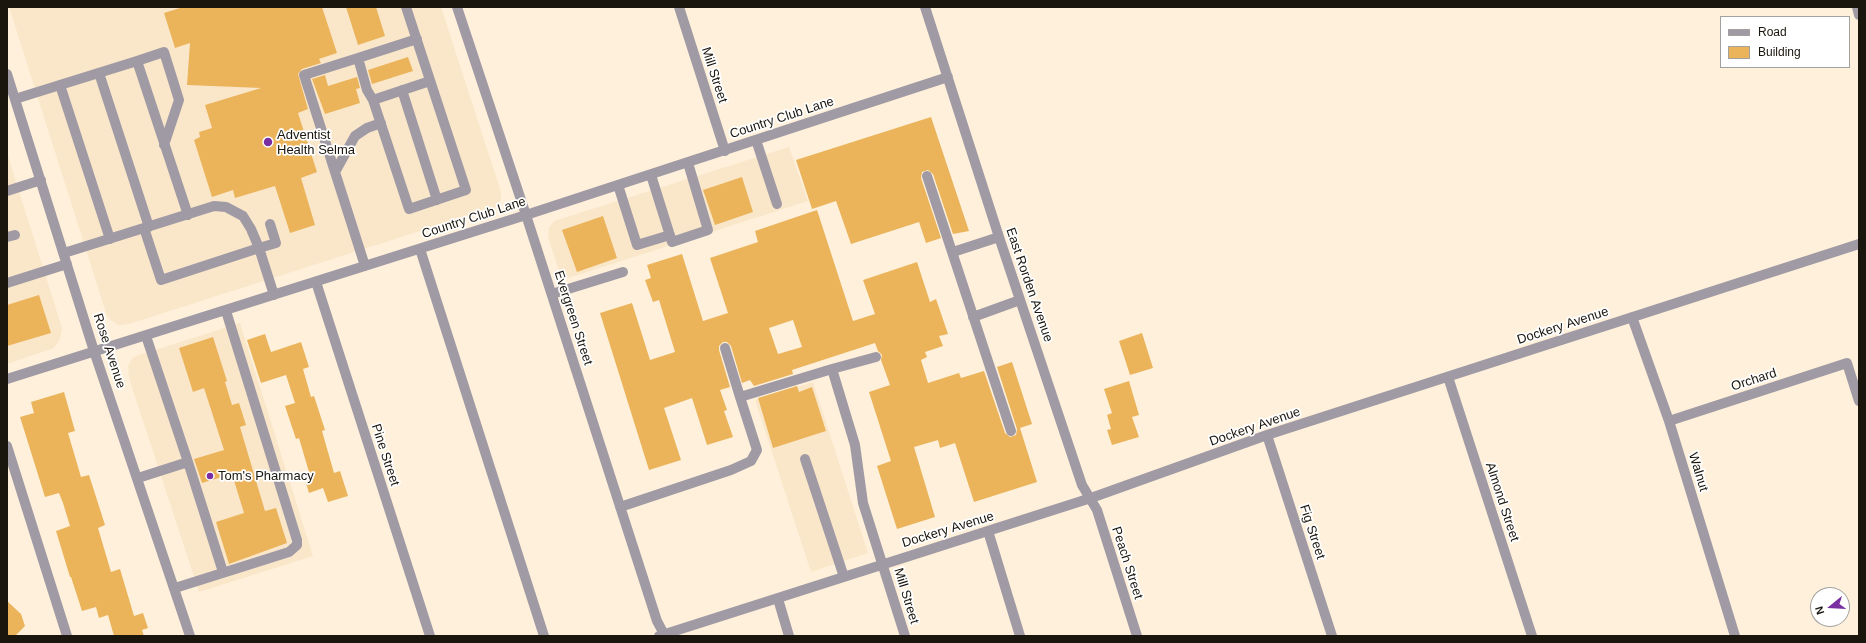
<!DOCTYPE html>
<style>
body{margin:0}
#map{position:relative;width:1866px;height:643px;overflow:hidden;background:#fef0da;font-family:Arial,sans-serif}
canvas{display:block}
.frame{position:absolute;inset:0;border:8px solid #1a150d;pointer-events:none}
.legend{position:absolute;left:1720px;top:16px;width:130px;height:52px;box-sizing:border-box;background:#fff;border:1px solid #a3a19e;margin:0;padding:5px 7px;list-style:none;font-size:12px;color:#1a150d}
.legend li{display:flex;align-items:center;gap:8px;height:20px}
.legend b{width:20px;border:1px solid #a3a19e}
.north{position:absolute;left:1810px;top:587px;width:40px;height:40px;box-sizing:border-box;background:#fff;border:1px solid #a3a19e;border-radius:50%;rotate:252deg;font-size:11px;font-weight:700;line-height:16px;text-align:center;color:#1a150d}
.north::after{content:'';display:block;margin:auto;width:14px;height:18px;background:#792fa1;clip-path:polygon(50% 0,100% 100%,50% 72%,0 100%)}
</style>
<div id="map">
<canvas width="1866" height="643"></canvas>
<div class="frame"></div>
<ul class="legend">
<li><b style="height:5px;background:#a09aa4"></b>Road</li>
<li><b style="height:11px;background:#ebb45b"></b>Building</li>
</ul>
<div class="north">N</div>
</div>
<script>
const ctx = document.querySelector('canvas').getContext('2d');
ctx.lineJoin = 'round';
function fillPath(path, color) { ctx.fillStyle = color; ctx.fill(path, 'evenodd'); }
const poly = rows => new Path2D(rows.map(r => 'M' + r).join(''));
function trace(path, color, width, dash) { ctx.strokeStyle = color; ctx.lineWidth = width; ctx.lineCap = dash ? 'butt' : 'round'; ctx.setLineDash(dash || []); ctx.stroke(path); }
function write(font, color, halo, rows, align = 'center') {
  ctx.font = font + ' Arial,sans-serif'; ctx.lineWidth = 3.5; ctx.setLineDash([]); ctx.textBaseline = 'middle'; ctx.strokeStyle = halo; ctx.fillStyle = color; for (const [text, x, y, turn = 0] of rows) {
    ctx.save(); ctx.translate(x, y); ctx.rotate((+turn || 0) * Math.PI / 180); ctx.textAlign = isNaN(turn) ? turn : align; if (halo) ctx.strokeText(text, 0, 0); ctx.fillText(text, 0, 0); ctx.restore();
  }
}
fillPath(poly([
 [9,7,441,7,501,192,501,200,495,207,129,324,118,325,111,320,107,316],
 [789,147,808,201,562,280,548,237,549,228,554,221],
 [7,153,62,328,60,339,54,348,7,364],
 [240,323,313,556,199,592,129,378,128,366,132,359,136,356],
 [813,382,868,553,811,572,755,400]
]), '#fae7ca');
fillPath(poly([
 [183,7,322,7,337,53,319,59,321,63,302,69,298,74,308,109,298,113,317,172,301,178,315,225,290,233,275,186,235,198,233,190,212,197,194,140,200,137,199,132,212,128,205,105,261,88,187,85,190,43,175,48,164,13],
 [346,7,376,7,385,36,358,45],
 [408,57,413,71,372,84,368,70],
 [325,75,328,86,357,77,360,88,356,89,360,103,325,114,312,79],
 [931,117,969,231,953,234,933,174,928,170,922,172,921,178,941,238,926,243,919,222,851,244,836,201,812,209,796,160],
 [742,177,753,212,715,225,703,190],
 [817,210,853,321,875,314,863,280,917,262,930,302,936,299,948,334,939,336,943,346,925,352,927,357,921,360,928,383,959,373,961,378,984,371,1005,433,1010,437,1016,435,1017,429,997,367,1012,362,1032,424,1020,428,1037,482,974,502,955,443,940,448,938,440,914,447,935,517,897,529,877,466,891,461,869,392,890,385,881,360,882,355,878,351,875,343,792,370,793,374,754,386,750,380,742,383,731,346,727,342,723,342,719,346,719,350,730,387,720,390,727,410,724,411,733,437,707,445,692,398,664,408,681,460,649,470,600,313,632,303,650,360,675,352,659,300,653,302,645,280,651,278,647,265,682,254,703,321,728,313,710,258,758,242,755,231],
 [793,320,802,347,778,354,769,328],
 [603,216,617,258,577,272,562,230],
 [39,295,51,333,7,346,7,305],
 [1142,333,1153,368,1130,375,1119,341],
 [265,334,271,352,301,342,309,367,303,369,311,397,314,396,325,430,322,431,334,473,340,471,348,496,328,502,323,488,309,493,303,473,309,472,299,438,296,439,285,406,295,403,286,375,261,383,247,340],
 [213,337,227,381,225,382,232,405,239,403,246,425,240,427,265,511,276,508,287,543,229,564,216,522,244,513,232,474,202,483,194,459,224,450,204,388,193,392,179,348],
 [1129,381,1139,415,1132,417,1139,437,1112,445,1107,430,1111,429,1107,415,1112,413,1104,389],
 [797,386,799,392,812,387,826,431,773,448,758,398],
 [64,392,75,431,68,433,81,477,89,475,105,525,98,528,111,572,120,569,134,616,143,613,148,628,142,630,144,636,114,636,108,615,99,618,96,607,82,611,71,577,70,577,56,531,70,526,63,503,59,493,45,497,20,417,34,413,31,402],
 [7,601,21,614,25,626,15,636,7,636]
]), '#ebb45b');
trace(poly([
 [457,7,526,215,657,621,665,636],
 [679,7,725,151],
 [925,7,999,237,1082,485,1097,510,1137,636],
 [1857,7,1859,15],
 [358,58,417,39],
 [137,61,164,52,179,100,164,145],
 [99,73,149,227],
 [7,74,94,351,190,636],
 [60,85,110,239],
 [402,90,437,200],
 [15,99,137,61,188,215],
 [373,100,430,81],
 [756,140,777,204],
 [335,172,355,136,367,128,381,123],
 [651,175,672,242,708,230,688,163],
 [927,176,1011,431],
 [618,185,637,245,670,235],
 [7,191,41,180],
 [144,228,161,280,259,248,274,295],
 [7,237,15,235],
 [420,249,544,636],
 [953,252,999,237],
 [64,253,214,206,226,207,243,216,251,229,259,248,276,243,270,224],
 [365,266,304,75,358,58,367,90,373,100,409,209,466,190,406,7],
 [316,282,430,636],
 [7,283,67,264],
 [552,294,623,272],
 [973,317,1020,300],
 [1632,317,1669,421,1735,636],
 [725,348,740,397],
 [876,357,832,369,855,445,863,503,905,636],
 [1448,377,1532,636],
 [7,379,526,215,948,77],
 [1669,421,1847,363,1859,401],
 [1267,435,1332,636],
 [7,446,67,636],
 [805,459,844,577],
 [188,462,223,572],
 [138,478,188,462,146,336],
 [620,507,731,470,751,461,757,450,740,397,832,369],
 [988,531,1020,636],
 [175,588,289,552,297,545,297,540,226,311],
 [778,599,789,636],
 [659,636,1091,498,1267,435,1859,244]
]), '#a09aa4', 10);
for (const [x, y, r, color] of [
 [268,142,5,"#792fa1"],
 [210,476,4,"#792fa1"]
]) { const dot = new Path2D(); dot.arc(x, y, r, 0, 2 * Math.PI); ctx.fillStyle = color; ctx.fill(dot); trace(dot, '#fff', 1.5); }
write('13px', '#1a150d', '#fff', [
 ["Mill Street",714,75,72],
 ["Country Club Lane",782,118,-18],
 ["Country Club Lane",474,218,-18],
 ["East Rorden Avenue",1029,285,71],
 ["Evergreen Street",573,318,72],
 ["Dockery Avenue",1563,326,-18],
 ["Rose Avenue",109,351,72],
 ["Orchard",1754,380,-18],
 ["Dockery Avenue",1255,427,-19],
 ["Pine Street",385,455,72],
 ["Walnut",1698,472,73],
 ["Almond Street",1502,502,72],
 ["Dockery Avenue",948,530,-17],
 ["Fig Street",1312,532,72],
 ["Peach Street",1127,563,72],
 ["Mill Street",906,596,73]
]);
write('13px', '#1a150d', '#fff', [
 ["Adventist",277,135],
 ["Health Selma",277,150],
 ["Tom's Pharmacy",218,476]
], 'left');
</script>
